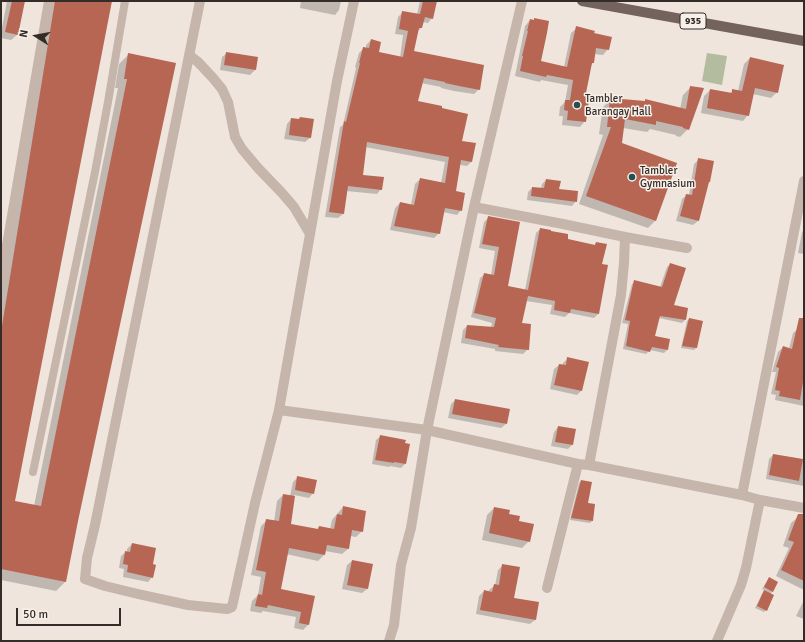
<!DOCTYPE html>
<style>
body{margin:0}
#map{position:relative;width:805px;height:642px;overflow:hidden;background:#efe5dd;font-family:Signika,sans-serif}
canvas{display:block}
.frame{position:absolute;inset:0;border:2px solid #342c29;pointer-events:none}
.north{position:absolute;left:16px;top:16px;width:40px;height:40px;-webkit-text-stroke:3px #f7f0e9;paint-order:stroke;rotate:281deg;font-size:11px;font-weight:700;line-height:16px;text-align:center;color:#342c29}
.north::after{content:'';display:block;margin:auto;width:14px;height:18px;background:#342c29;clip-path:polygon(50% 0,100% 100%,50% 72%,0 100%)}
.scale{position:absolute;left:16px;top:608px;width:105px;height:18px;box-sizing:border-box;border:2px solid #342c29;border-top:0;padding-left:5px;font-size:12px;line-height:14px;white-space:nowrap;color:#342c29;-webkit-text-stroke:3px #f7f0e9;paint-order:stroke}
</style>
<div id="map">
<canvas width="805" height="642"></canvas>
<div class="frame"></div>
<div class="north">N</div>
<div class="scale">50 m</div>
</div>
<script>
const ctx = document.querySelector('canvas').getContext('2d');
ctx.lineJoin = 'round';
function fillPath(path, color) { ctx.fillStyle = color; ctx.fill(path, 'evenodd'); }
const poly = rows => new Path2D(rows.map(r => 'M' + r).join(''));
function trace(path, color, width, dash) { ctx.strokeStyle = color; ctx.lineWidth = width; ctx.lineCap = dash ? 'butt' : 'round'; ctx.setLineDash(dash || []); ctx.stroke(path); }
function write(font, color, halo, rows, align = 'center') {
  ctx.font = font + ' Signika,sans-serif'; ctx.lineWidth = 3; ctx.setLineDash([]); ctx.textBaseline = 'middle'; ctx.strokeStyle = halo; ctx.fillStyle = color; for (const [text, x, y, turn = 0] of rows) {
    ctx.save(); ctx.translate(x, y); ctx.rotate((+turn || 0) * Math.PI / 180); ctx.textAlign = isNaN(turn) ? turn : align; if (halo) ctx.strokeText(text, 0, 0); ctx.fillText(text, 0, 0); ctx.restore();
  }
}
fillPath(poly([
 [707,53,727,56,722,85,702,81]
]), '#b4bc9f');
fillPath(poly([
 [7,1,24,1,18,34,11,40,1,38,1,33],
 [48,1,110,1,14,502,34,506,118,88,115,88,119,64,128,55,175,64,77,521,65,582,56,591,1,580,1,288],
 [301,1,341,1,339,10,335,15,300,8],
 [420,1,436,1,432,18,428,23,422,22,421,28,417,32,413,52,479,89,474,94,454,91,441,88,441,87,421,83,417,102,461,141,472,161,467,166,460,165,455,192,461,210,457,215,443,212,439,233,434,238,390,230,395,208,400,203,411,205,415,184,420,179,441,183,445,162,365,147,361,176,381,189,377,194,346,191,343,214,338,218,325,217,340,127,343,125,356,68,355,67,359,53,364,48,366,48,366,45,371,40,378,53,400,58,403,35,395,34,398,17,403,12,417,15],
 [535,19,540,62,564,67,571,33,577,28,593,34,608,49,603,55,594,54,593,63,590,65,585,94,585,121,580,127,562,125,563,116,559,116,560,107,565,102,568,85,541,80,540,82,515,76,525,26,530,20,532,21],
 [227,53,257,58,255,70,250,75,220,70,222,57],
 [750,58,777,92,771,98,753,94,748,115,743,121,701,113,704,96,710,90,729,94,733,90,738,91,744,64],
 [691,87,688,129,680,137,676,136,676,135,650,129,647,132,623,128,621,144,656,220,648,228,579,204,603,135,599,134,603,107,611,99,680,109,683,95],
 [291,119,298,120,310,138,305,142,284,139,287,124],
 [699,159,709,182,708,183,698,221,693,225,676,221,682,199,687,195,689,195,694,164],
 [546,180,558,190,576,201,572,206,527,200,528,192,532,188,541,189,542,184],
 [489,217,519,223,507,287,525,290,536,233,540,229,566,240,594,246,596,243,601,265,607,266,598,314,594,318,569,313,565,317,550,314,552,305,526,301,521,324,528,349,523,354,495,351,495,349,461,343,463,330,467,326,491,328,492,323,471,317,480,278,485,274,491,275,495,251,479,248,484,222],
 [804,230,804,254,798,253,802,232],
 [670,264,673,306,685,320,682,323,659,318,653,337,667,350,664,353,650,350,646,354,623,349,628,324,622,323,632,284,635,281,660,287,667,267],
 [689,319,696,348,694,350,681,348,687,321],
 [798,329,804,330,804,406,775,400,776,395,771,394,776,372,772,372,778,352,783,347,789,349,793,333],
 [568,358,581,391,577,395,550,389,554,369,559,365,562,366,563,363],
 [455,400,506,424,501,428,448,418,451,404],
 [558,427,572,445,568,449,551,446,554,432],
 [381,436,405,464,401,468,390,466,389,467,372,464,376,440],
 [773,455,804,460,804,491,803,491,804,486,766,479,769,459],
 [298,477,313,493,309,498,294,495,290,525,317,530,319,527,330,529,332,520,343,507,362,531,356,537,350,536,348,549,342,554,325,551,324,555,318,561,286,554,279,590,314,597,308,625,303,630,294,628,296,617,263,611,261,613,250,611,252,601,258,595,261,577,251,575,261,526,267,520,274,522,277,501,283,495,290,496,293,482],
 [581,481,587,504,594,505,592,521,590,523,570,520,579,483],
 [494,508,508,515,518,522,529,541,522,548,482,540,487,515],
 [804,515,804,590,776,576,789,548,783,546,791,523,798,517],
 [132,544,152,565,152,577,148,582,123,577,124,569,119,568,121,556,126,552,127,552,127,549],
 [352,561,367,589,362,593,342,589,347,565],
 [503,565,513,598,538,603,535,620,530,624,476,614,479,596,484,591,489,592,489,590,494,586,495,586,498,570],
 [769,578,773,591,770,594,766,610,764,612,755,608,762,594,765,590,762,589],
 [804,600,804,619,796,616]
]), '#0003');
fillPath(poly([
 [12,1,25,1,18,35,5,32],
 [55,1,112,1,15,501,41,506,127,79,124,79,128,53,176,63,78,521,66,582,1,569,1,332],
 [423,1,437,1,433,19,425,17,422,28,419,28,414,51,484,65,480,90,459,86,445,83,445,82,424,78,418,101,442,106,442,108,468,114,462,141,476,143,472,162,461,160,456,191,465,193,462,211,445,208,440,234,394,226,400,202,414,205,420,178,445,183,449,157,367,142,363,175,384,177,382,190,348,186,344,214,329,212,344,121,346,122,360,63,359,63,363,47,369,48,371,39,381,42,379,52,403,57,408,31,399,29,402,11,420,14],
 [534,18,549,21,547,33,541,61,567,67,576,26,595,31,594,33,612,37,609,50,596,48,594,63,592,63,586,93,590,93,586,122,567,120,568,111,564,110,565,100,570,100,573,80,547,75,546,77,520,71,523,56,522,56,528,31,527,31,530,19,534,20],
 [226,52,258,57,256,70,224,65],
 [750,57,784,65,778,93,755,88,749,116,707,108,710,89,732,93,732,89,742,91],
 [690,86,704,88,689,130,683,128,683,127,656,121,656,125,625,119,622,143,677,163,656,221,586,196,611,127,607,127,610,98,645,101,645,99,686,109],
 [300,117,314,119,311,138,289,135,291,118,299,119],
 [698,158,714,161,710,182,709,182,699,221,680,216,686,194,692,195],
 [546,179,561,181,559,189,578,191,577,202,531,196,532,187,544,188],
 [488,216,520,222,508,286,528,290,540,228,551,230,551,231,568,234,568,239,595,245,596,242,607,244,602,264,608,265,599,314,571,309,570,313,554,310,555,301,528,296,522,323,531,324,529,350,498,347,499,345,465,338,467,325,494,327,496,318,474,313,484,273,494,275,499,247,482,244],
 [670,263,686,268,674,305,688,308,686,320,660,316,655,336,670,339,668,350,652,347,650,352,626,346,630,321,625,320,634,280,662,287],
 [689,318,703,321,697,348,682,346],
 [799,318,804,318,804,382,803,382,800,400,779,396,780,391,775,390,779,368,776,367,783,346,792,349],
 [567,357,589,362,582,391,554,385,559,364,566,365],
 [455,399,510,409,507,424,452,414],
 [558,426,576,429,573,445,555,442],
 [380,435,406,440,405,443,410,444,406,464,394,462,394,463,375,460],
 [773,454,803,459,799,481,769,475],
 [297,476,317,480,314,494,295,490],
 [581,480,592,482,588,503,595,504,593,521,571,518],
 [283,494,295,496,291,524,318,529,319,526,334,529,337,514,342,515,343,506,366,511,363,532,352,530,349,549,327,545,325,555,289,548,281,589,315,596,309,625,299,623,301,612,268,605,267,608,255,606,258,594,262,595,266,572,256,570,266,519,279,521],
 [494,507,510,510,509,514,520,516,519,521,534,524,530,542,489,533],
 [798,514,804,514,804,581,781,570,794,542,788,540],
 [132,543,156,548,153,564,156,565,153,578,127,572,128,565,123,564,125,551,130,552],
 [352,560,373,564,368,589,347,585],
 [502,564,520,567,514,598,539,602,536,620,480,610,484,590,492,592,494,584,499,585],
 [769,577,778,582,773,592,764,587],
 [764,590,774,595,767,611,757,606]
]), '#b76653');
trace(poly([
 [33,472,95,172,108,102,125,1]
]), '#c6b5aa', 8);
trace(poly([
 [200,1,95,525,87,558,85,579,105,586,138,594,188,605,227,609,232,607,255,503,279,410,337,81,354,1],
 [189,55,198,62,213,78,222,89,228,102,235,137,242,149,258,168,282,193,294,207,310,234],
 [474,207,563,224,625,237,624,263,621,295,589,465],
 [625,237,687,248],
 [1,280,49,1],
 [279,410,427,430,578,464,589,465,742,495,760,500,804,508],
 [742,495,804,181],
 [547,588,578,464],
 [389,641,394,625,401,565,411,528,427,430,474,207,522,1],
 [717,641,741,585,746,568,760,500]
]), '#c6b5aa', 10);
trace(poly([
 [582,1,804,41]
]), '#74635c', 10);
for (const [x, y, r, color] of [
 [577,105,4,"#235050"],
 [632,177,4,"#235050"]
]) { const dot = new Path2D(); dot.arc(x, y, r, 0, 2 * Math.PI); ctx.fillStyle = color; ctx.fill(dot); trace(dot, '#f7f0e9', 1.5); }
for (const [x, y, w] of [
 [693,21,26]
]) { const box = new Path2D(); box.roundRect(x - w / 2, y - 8, w, 16, 3); ctx.fillStyle = '#f7f0e9'; ctx.fill(box); trace(box, '#342c29', 1); }
write('bold 10px', '#342c29', null, [
 ["935",693,21]
]);
write('11px', '#342c29', '#f7f0e9', [
 ["Tambler",585,99],
 ["Barangay Hall",585,112],
 ["Tambler",640,171],
 ["Gymnasium",640,184]
], 'left');
</script>
